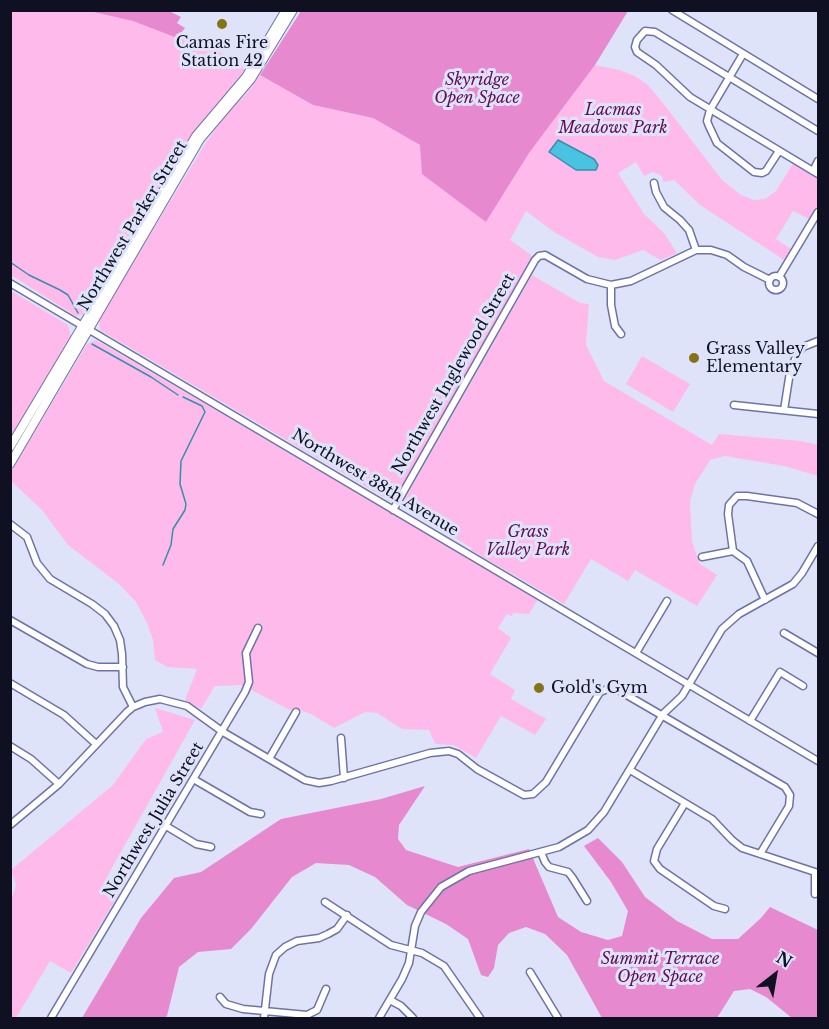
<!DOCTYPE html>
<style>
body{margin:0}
#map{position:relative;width:829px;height:1029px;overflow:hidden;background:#dfe3f9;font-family:"Libre Baskerville",serif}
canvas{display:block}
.frame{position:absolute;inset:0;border:12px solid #0f1123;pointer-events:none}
.north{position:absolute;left:745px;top:945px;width:60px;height:60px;-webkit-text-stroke:4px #dfe3f9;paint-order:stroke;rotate:31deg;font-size:16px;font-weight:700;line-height:24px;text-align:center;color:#0f1123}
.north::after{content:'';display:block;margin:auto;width:21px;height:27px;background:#0f1123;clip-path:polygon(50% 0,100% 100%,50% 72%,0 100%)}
</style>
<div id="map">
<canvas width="829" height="1029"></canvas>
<div class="frame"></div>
<div class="north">N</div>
</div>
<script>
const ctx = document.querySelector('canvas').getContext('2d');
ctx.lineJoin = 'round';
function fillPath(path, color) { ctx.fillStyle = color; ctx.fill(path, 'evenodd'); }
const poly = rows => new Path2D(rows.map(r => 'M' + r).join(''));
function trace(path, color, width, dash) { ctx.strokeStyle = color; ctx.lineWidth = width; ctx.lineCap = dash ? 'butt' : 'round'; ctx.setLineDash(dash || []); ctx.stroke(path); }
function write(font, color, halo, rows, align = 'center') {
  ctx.font = font + ' "Libre Baskerville",serif'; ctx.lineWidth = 6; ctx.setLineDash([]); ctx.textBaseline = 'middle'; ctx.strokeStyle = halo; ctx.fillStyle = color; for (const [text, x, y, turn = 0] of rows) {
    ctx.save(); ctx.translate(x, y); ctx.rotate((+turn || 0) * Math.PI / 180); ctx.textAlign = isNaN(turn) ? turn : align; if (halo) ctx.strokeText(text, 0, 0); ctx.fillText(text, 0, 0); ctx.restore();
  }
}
fillPath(poly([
 [10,11,89,11,133,21,177,38,181,33,200,44,220,52,242,65,244,70,229,93,197,129,109,275,82,315,76,316,11,275],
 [595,65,619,70,635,76,648,85,663,103,722,180,741,195,754,200,765,199,776,191,794,162,818,177,818,205,809,219,793,211,776,239,791,249,784,260,700,205,674,180,663,182,662,176,653,172,644,176,636,162,618,173,644,214,664,233,677,253,661,260,643,250,615,260,598,257,554,232,526,211,510,240,530,254,532,259,394,501,392,502,100,330,99,319,205,144,229,110,247,93,260,75,313,105,373,118,420,145,486,222,529,153],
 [532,275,580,303,589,304,586,345,604,381,712,445,719,434,801,441,818,445,818,476,784,466,725,456,710,460,695,484,690,501,692,541,699,563,717,575,697,606,635,570,628,581,591,559,564,604,471,550,472,548,401,506],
 [11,291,68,325,71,336,11,438],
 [96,340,538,599,529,614,513,613,512,616,507,614,498,628,511,638,490,674,515,690,511,699,546,719,535,735,501,716,476,758,454,745,435,744,429,730,402,729,377,713,365,712,334,728,311,714,294,708,290,710,242,685,215,686,201,709,185,700,197,669,167,667,155,660,153,640,147,623,136,602,119,584,68,545,42,510,11,481,11,472,87,344],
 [642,356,690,384,673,412,626,384],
 [155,708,195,720,103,884,119,894,71,973,50,961,16,1018,11,1018,10,903,16,885,11,870,113,785,146,739,163,732]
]), '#febaeb');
fillPath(poly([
 [89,11,169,11,181,17,177,23,185,28,177,38,133,21],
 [301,11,301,10,628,11,595,65,529,153,486,222,422,174,420,145,373,118,313,105,260,75],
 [425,786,399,825,398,839,406,850,458,867,529,849,558,917,581,932,608,940,622,936,628,911,611,882,584,846,598,838,622,862,645,897,677,921,712,939,738,939,761,918,770,907,818,930,818,1018,792,1018,766,997,750,989,734,991,717,1018,602,1018,567,955,545,934,526,927,509,933,498,945,494,968,488,977,481,975,468,939,446,924,407,905,375,877,349,865,316,863,292,877,251,929,231,949,198,952,179,967,167,1016,165,1018,82,1018,141,918,174,878,201,872,281,819,381,799]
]), '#e789ce');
const water = poly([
 [558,140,594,159,598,165,596,170,576,170,549,152,558,140]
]);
fillPath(water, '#48c3e2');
trace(water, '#378ea9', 1.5);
trace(poly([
 [10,262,29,275,60,290,68,295,78,313],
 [92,344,151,377,178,395],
 [163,565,171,545,173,529,185,510,186,504,180,484,181,461,205,412,202,406,183,397]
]), '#378ea9', 1.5);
const minor = poly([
 [672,10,818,99],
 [743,54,710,110,707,121,709,126,717,143,754,172,762,173,766,171,779,151],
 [818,131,655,32,645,31,637,40,635,47,637,52,656,65,690,97,818,174],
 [813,171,818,161],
 [654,183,656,192,664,207,680,220,689,230,696,250],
 '769 283a7 7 0 1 1 14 0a7 7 0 1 1-14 0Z',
 [779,277,818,212],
 [10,283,818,761],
 [611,285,611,305,615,326,621,334],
 [734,405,818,414],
 [784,410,790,372,797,354,803,347,818,341],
 [393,510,535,260,539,256,545,255,587,279,611,285,631,281,696,250,711,250,727,255,744,267,770,280],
 [10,524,27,537,37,563,50,579,92,604,105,614,114,626,120,640,122,654,123,687,133,707],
 [702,557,733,551],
 [765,600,747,561,733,551,728,514,729,505,737,496,747,496,797,503,818,514],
 [10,620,87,664,98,667,123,667],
 [784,633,818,653],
 [636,653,667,601],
 [10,683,64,715,96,744],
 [750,721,780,672,803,686],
 [341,738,344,778],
 [10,746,31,759,59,784],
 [269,759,296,712],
 [630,770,712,819,732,840,742,848,818,873],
 [195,780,250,812,261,814],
 [685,803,657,849,654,861,660,869,714,906,725,909],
 [10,825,59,784,127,712,133,707,145,702,160,699,187,706,223,732,305,780,319,783,331,781,430,753,449,751,458,754,477,769,524,795,533,794,546,782,600,692,613,687,785,787,790,795,789,806,760,854],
 [166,826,196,844,211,847],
 [541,852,545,862,549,867,568,872,572,877,587,901],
 [815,873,815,894],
 [325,902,391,945,422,953,444,966,480,1018],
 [530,972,558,1018],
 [220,997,226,1004,243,1009,307,1015,317,1010,326,989],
 [390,1000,401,1006,413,1018],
 [51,1018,245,692,249,682,246,653,258,628],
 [264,1018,269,974,276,955,285,947,297,941,319,938,328,934,337,929,347,915],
 [379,1018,402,979,409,963,415,926,421,912,441,887,469,871,559,847,588,830,604,812,663,714,682,696,722,629,739,614,793,584,802,573,818,546]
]);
const major = poly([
 [10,447,196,136,246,77,286,10],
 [10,464,200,139,251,79,293,10]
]);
trace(minor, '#6d74a4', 9);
trace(major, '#6d74a4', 10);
trace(minor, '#fff', 6);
trace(major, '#fff', 8);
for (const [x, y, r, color] of [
 [222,24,6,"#857315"],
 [694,358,6,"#857315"],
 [539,688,6,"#857315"]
]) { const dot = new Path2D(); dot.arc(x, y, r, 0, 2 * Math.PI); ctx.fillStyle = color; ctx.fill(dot); trace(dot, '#dfe3f9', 2); }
write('16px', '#0f1123', '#dfe3f9', [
 ["Camas Fire",222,43,"center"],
 ["Station 42",222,61,"center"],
 ["Grass Valley",706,349],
 ["Elementary",706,367],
 ["Gold's Gym",551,688]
], 'left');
write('italic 16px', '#620d52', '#dfe3f9', [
 ["Skyridge",477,80],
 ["Open Space",477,98],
 ["Lacmas",613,110],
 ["Meadows Park",613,128],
 ["Grass",528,532],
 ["Valley Park",528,550],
 ["Summit Terrace",660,959],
 ["Open Space",660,977]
]);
write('16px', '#0f1123', '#dfe3f9', [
 ["Northwest Parker Street",133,226,-59],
 ["Northwest Inglewood Street",454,374,-60],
 ["Northwest 38th Avenue",375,483,31],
 ["Northwest Julia Street",154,820,-59]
]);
</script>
